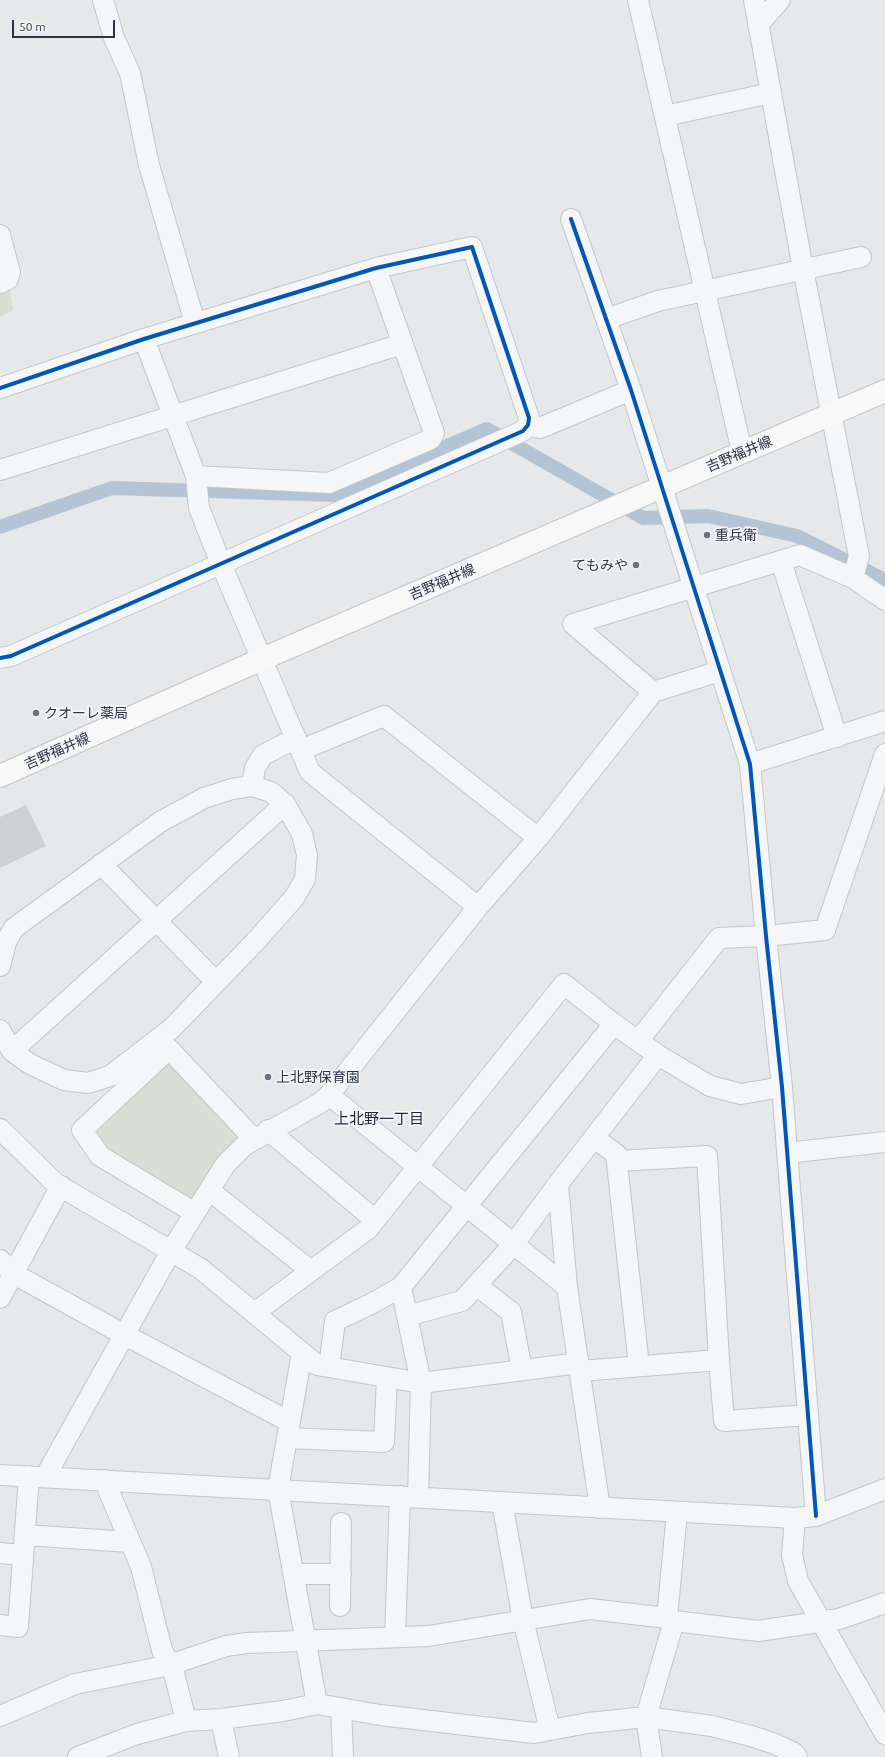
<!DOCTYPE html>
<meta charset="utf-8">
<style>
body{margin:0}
#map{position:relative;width:885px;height:1757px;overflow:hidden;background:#e6e8ea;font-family:Ubuntu,sans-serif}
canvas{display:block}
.scale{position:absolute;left:12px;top:20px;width:103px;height:18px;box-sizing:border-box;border:2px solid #2b3445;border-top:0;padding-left:5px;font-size:12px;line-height:14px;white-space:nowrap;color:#2b3445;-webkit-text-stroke:3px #f4f6f9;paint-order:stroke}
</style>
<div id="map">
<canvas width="885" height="1757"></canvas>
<div class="scale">50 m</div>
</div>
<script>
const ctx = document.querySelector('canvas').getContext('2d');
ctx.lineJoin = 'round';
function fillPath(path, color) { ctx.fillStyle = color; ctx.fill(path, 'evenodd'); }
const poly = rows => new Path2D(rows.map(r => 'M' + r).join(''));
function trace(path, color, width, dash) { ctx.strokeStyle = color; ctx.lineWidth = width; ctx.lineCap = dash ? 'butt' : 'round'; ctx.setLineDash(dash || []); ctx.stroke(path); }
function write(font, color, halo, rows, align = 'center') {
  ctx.font = font + ' Ubuntu,"Noto Sans JP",sans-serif'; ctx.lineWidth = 3.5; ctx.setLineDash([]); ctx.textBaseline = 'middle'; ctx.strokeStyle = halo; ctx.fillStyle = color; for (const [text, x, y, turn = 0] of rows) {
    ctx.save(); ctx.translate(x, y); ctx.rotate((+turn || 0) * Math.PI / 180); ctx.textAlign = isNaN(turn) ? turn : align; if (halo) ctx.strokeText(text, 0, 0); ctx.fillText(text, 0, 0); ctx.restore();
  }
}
fillPath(poly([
 [8,279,13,310,0,317,0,281],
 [173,1053,254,1139,195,1213,82,1130]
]), '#d6ded6');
trace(poly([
 [0,527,112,488,334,495,487,429,643,518,708,516,797,536,885,580]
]), '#b4c4d5', 14);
fillPath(poly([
 [26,805,46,846,0,868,0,817]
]), '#ced0d3');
const minor = poly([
 [103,0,114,38,130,73,149,165,195,323],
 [638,0,742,452],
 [754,0,803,269,859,556,853,578],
 [758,25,780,0],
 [665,116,771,93],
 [571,219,631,390,750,764,766,936,782,1087,816,1516],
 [0,235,10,272,8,279,0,283],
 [606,319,658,301,861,257],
 [144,339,196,476,199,508,221,564,310,772,478,907],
 [0,388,144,339,376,268,472,247,529,418,528,425,523,431,11,656,0,658],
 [528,425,540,428,631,390],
 [0,470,402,344],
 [196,476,329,483,431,439,434,433,376,268],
 [781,561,837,737],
 [653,692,573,624,800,555,853,578,885,600],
 [301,750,384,716,538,838],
 [750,764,885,721],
 [252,786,255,768,263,755,296,738],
 [101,864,216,982],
 [0,966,6,942,14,928,160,822,204,798,232,789,252,786,271,792,285,804,302,834,307,855,305,879,294,898,255,942,171,1029,110,1076,88,1083,64,1080,30,1064,12,1051,0,1030],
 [638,1041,719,938,766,936,825,930,885,754],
 [12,1051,285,804],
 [329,1095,567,1287],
 [0,1129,56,1184,171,1251,201,1269,317,1365,421,1383,579,1363],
 [268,1130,375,1220],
 [594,1138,616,1154,639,1366],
 [787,1153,885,1142],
 [617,1161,707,1156,719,1360,724,1421,808,1415],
 [558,1184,567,1287,600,1508],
 [209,1190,311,1271],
 [195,1213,100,1156,82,1130,169,1049,254,1139],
 [0,1260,14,1274,123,1334,290,1422],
 [476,1285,511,1312,522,1370],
 [0,1298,61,1186],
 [254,1313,368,1229,564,984,614,1024],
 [407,1316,462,1301,513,1245,558,1184,658,1055],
 [302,1353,278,1489,317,1704],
 [329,1367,335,1321,371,1304,401,1287],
 [580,1371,719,1360],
 [287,1438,384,1442,387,1377],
 [0,1475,795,1518,816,1516,885,1489],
 [45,1477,171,1251,225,1165,245,1145,320,1103,329,1095,478,907,538,838,653,692,720,671],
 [104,1480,141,1567,162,1650,174,1673,186,1721],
 [418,1497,421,1383,401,1287,614,1024,658,1055,710,1086,741,1094,782,1087],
 [502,1502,523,1620,550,1730],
 [795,1518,792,1555,798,1581,885,1734],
 [25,1535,130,1542],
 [0,1553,23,1555],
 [294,1574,341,1574],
 [340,1606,341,1523],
 [667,1618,677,1512],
 [674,1621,758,1631,839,1619,885,1603],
 [0,1625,18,1627,29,1476],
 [395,1637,400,1496],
 [341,1708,343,1757],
 [0,1716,75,1684,170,1665,226,1646,247,1643,429,1636,590,1609,667,1618,674,1621,646,1717,652,1757],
 [221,1719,229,1757],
 [78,1757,137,1734,186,1721,221,1719,283,1711,317,1704,380,1715,534,1733,588,1723,646,1717,712,1726,751,1736,775,1744,794,1753,797,1757]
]);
const major = poly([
 [0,776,262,659,885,391]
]);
trace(minor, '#c4c6c8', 22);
trace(major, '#c2c5c8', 24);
trace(minor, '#f5f6f7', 20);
trace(major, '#f8f8f8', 22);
trace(poly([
 [571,219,631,390,750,764,766,936,782,1087,816,1516],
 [0,388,144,339,376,268,472,247,529,418,528,425,523,431,11,656,0,658]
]), '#0057b8', 4);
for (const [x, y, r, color] of [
 [707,535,4,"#6c737f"],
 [636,565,4,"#6c737f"],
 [36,713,4,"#6c737f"],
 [268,1077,4,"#6c737f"]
]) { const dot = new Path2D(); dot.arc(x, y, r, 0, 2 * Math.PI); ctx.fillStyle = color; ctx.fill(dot); trace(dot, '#f4f6f9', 1.5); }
write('14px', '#2b3445', '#f4f6f9', [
 ["吉野福井線",739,454,-23],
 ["吉野福井線",442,582,-23],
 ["吉野福井線",57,751,-24]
]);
write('14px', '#2b3445', '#f4f6f9', [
 ["重兵衛",715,535],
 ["てもみや",628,565,"right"],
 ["クオーレ薬局",44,713],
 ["上北野保育園",276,1077]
], 'left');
write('15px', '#1d2536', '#f4f6f9', [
 ["上北野一丁目",379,1119]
]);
</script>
